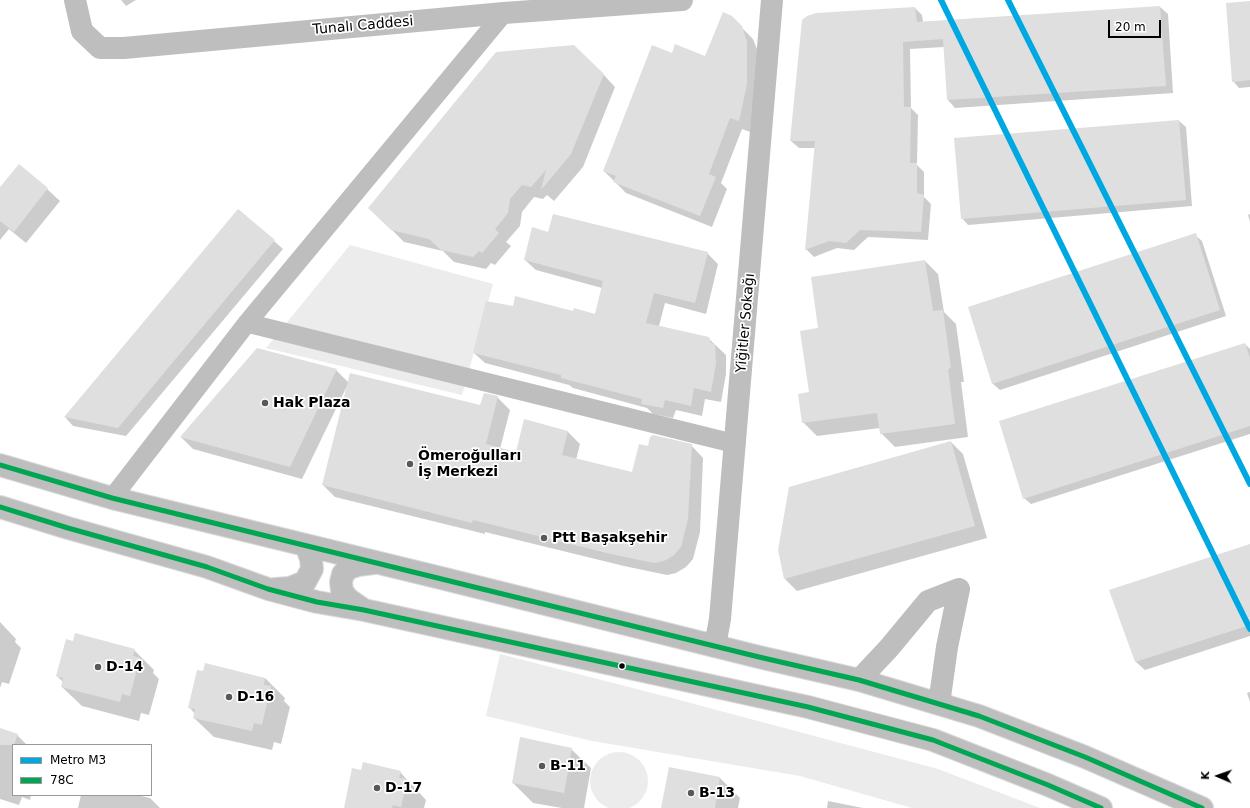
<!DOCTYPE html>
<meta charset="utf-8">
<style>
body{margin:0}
#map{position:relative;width:1250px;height:808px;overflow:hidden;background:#fff;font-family:"DejaVu Sans",sans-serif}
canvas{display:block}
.legend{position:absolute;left:12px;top:744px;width:140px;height:52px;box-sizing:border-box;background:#fff;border:1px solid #999;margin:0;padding:5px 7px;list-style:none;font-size:12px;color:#000}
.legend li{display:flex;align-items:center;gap:8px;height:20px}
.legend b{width:20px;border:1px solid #999}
.north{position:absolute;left:1198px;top:756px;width:40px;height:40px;-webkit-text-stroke:3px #fff;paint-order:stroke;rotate:272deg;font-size:11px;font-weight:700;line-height:16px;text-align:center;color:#000}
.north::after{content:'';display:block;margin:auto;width:14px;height:18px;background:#000;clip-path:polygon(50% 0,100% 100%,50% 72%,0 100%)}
.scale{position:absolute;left:1108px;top:20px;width:53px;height:18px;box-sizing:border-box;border:2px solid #000;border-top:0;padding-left:5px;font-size:12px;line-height:14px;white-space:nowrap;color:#000;-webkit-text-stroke:3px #fff;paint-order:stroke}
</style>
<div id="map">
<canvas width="1250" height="808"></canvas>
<ul class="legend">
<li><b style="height:5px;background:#00a8e1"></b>Metro M3</li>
<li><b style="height:5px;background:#00a651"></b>78C</li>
</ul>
<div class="north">K</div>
<div class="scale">20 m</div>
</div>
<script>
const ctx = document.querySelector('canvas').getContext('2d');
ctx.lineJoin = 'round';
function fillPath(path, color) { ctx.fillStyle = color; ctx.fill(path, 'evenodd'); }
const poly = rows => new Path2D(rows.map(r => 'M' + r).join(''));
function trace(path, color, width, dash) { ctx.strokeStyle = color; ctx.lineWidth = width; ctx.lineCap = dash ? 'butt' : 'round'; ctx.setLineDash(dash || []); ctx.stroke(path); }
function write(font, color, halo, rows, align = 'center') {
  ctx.font = font + ' "DejaVu Sans",sans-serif'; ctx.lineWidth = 3.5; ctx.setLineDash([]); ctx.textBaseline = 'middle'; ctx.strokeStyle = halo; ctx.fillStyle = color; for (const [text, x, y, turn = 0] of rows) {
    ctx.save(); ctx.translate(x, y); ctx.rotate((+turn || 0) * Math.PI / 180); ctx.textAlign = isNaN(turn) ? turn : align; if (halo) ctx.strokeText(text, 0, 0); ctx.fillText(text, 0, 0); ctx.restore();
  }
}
fillPath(poly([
 [350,245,493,284,462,395,266,348],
 [500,654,668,697,938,769,1040,808,912,808,800,776,592,741,486,716],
 '590 781a29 29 0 1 1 58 0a29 29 0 1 1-58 0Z'
]), '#ececec');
fillPath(poly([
 [121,0,136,0,126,6],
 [1250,2,1250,87,1239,88,1233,81],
 [1160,7,1168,14,1173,93,955,108,948,100,944,47,910,49,911,108,918,115,917,165,924,172,924,197,931,204,928,240,868,237,854,250,837,248,814,257,806,249,816,148,799,148,791,141,915,8,922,15,923,22],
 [731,17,753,39,759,54,750,132,742,129,721,183,727,189,712,227,626,193,604,171,673,54,705,57],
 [603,74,615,87,583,167,554,201,547,195,543,199,534,197,522,212,520,226,506,242,511,246,495,265,491,263,486,269,454,262,443,251,404,242,382,220],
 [1179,121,1186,127,1192,206,968,225,962,218,955,139],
 [19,166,47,189,60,201,26,243,9,229,0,240,0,189],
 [239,210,283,249,126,436,73,426,65,417],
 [1250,214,1250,222,1248,215],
 [549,234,707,253,718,264,706,314,665,303,659,326,708,338,726,355,726,374,721,402,705,399,702,416,676,410,673,418,653,414,647,408,573,388,569,385,485,363,474,353,514,307,595,315,602,288,536,270,525,260],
 [1195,235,1202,241,1226,316,1000,390,993,384,969,308],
 [925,261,938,274,944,312,956,324,964,382,961,382,968,437,895,447,881,433,880,428,817,436,803,422,810,393,819,329],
 [1245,344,1250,349,1250,434,1031,504,1024,498],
 [336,370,348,382,481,406,497,397,510,410,500,449,517,454,568,432,580,444,576,460,632,473,648,447,691,445,703,458,700,532,693,559,686,567,676,573,667,575,624,566,485,532,485,534,335,497,323,485,347,386,302,479,193,449,181,437],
 [951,442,963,454,987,538,797,591,785,579],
 [1250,545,1250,636,1145,670,1136,662,1110,590],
 [0,622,16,639,15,642,21,648,9,684,2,682,0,688],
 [74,642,134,650,154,670,153,673,159,679,149,715,141,713,139,721,82,706,62,687,63,682,57,676],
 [204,673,265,678,285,698,284,701,290,707,281,744,274,742,272,750,214,737,194,718,195,714,189,707],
 [1250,692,1250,702,1247,693],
 [0,729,17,735,27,745,13,745,13,795,31,795,30,800,22,797,19,805,0,799],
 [571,749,591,768,584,808,562,808,533,803,513,783],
 [670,768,720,778,740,798,738,808,662,808],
 [362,771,400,772,426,800,424,808,345,808],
 [81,795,137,795,150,798,160,808,78,808],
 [828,801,863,808,827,808]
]), '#0003');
fillPath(poly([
 [1250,1,1250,80,1232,82,1226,3],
 [1160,6,1166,86,947,100,943,39,903,42,904,107,911,107,910,163,917,163,917,193,924,195,921,232,860,230,846,243,829,241,805,250,815,141,790,141,802,20,807,16,816,13,915,7,917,22],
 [723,12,732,16,742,26,747,42,747,84,739,121,730,118,709,174,716,177,700,216,613,182,616,176,603,171,652,45,672,53,675,44,705,56],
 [574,45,604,74,571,154,541,190,546,170,531,187,522,185,510,199,508,213,495,229,499,233,482,253,479,251,473,257,441,250,429,239,391,230,368,208,496,52],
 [1179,120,1186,200,961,219,954,138],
 [19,164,48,188,14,232,0,221,0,187],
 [238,209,275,240,118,428,64,417],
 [553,214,708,252,695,303,654,293,646,323,709,337,711,343,715,344,716,363,711,392,694,388,691,406,665,400,663,408,641,404,642,399,561,378,561,375,473,353,486,301,513,306,515,296,573,311,574,308,595,314,603,281,524,260,532,227,548,232],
 [1196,233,1220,310,992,384,968,307],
 [925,260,933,311,943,310,951,368,948,369,955,424,880,434,877,413,802,423,798,394,809,392,800,331,818,328,811,277],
 [1245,343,1250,358,1250,426,1023,499,999,421],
 [257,348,337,369,290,467,180,437],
 [350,373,480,405,484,393,498,396,486,444,516,452,524,419,568,431,562,455,632,472,639,444,648,446,650,437,653,435,692,444,688,519,681,547,674,555,664,561,654,563,611,554,473,520,472,523,322,485],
 [951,441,975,526,784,579,778,550,789,487],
 [1250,544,1250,625,1135,662,1109,590],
 [75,633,135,649,133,656,140,658,130,696,122,694,120,702,61,687,63,678,56,676,66,639,73,641],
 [205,663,265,678,264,685,271,686,262,725,254,723,252,731,193,718,195,709,188,708,197,670,203,671],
 [0,728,18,734,14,745,0,745],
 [520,737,572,748,564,793,512,783],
 [363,762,401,771,399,778,407,779,401,807,393,805,392,808,344,808,352,768,361,770],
 [669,767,720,777,715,808,661,808]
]), '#dfdfdf');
const primary = poly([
 [0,465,112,498,248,531,445,579,759,657,859,680,979,716,1085,757,1202,808],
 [0,507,68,528,207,567,268,589,317,602,364,610,808,707,933,740,1048,785,1101,808],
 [275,589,290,588,305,582,312,569,311,559,306,545],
 [364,610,348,599,342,591,341,582,343,574,349,568,358,565,374,563]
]);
trace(primary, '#dbdbdb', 24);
trace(poly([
 [247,323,736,444],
 [112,498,247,323,504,13]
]), '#bebebe', 19);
trace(poly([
 [75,0,82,31,100,48,124,48,504,13,682,0],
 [715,646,720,619,772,0],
 [859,680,889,648,928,601,959,589],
 [939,704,947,647,959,589]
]), '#bebebe', 22);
trace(primary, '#bebebe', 22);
trace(poly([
 [0,465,112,498,759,657,859,680,979,716,1085,757,1202,808],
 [0,507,68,528,207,567,268,589,317,602,364,610,808,707,933,740,1048,785,1101,808]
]), '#00a651', 5);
trace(poly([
 [941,0,1250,629],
 [1008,0,1250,484]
]), '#00a8e1', 6);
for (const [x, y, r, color] of [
 [265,403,4,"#595959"],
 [410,464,4,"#595959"],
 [544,538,4,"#595959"],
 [622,666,3.5,"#000"],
 [98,667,4,"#595959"],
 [229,697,4,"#595959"],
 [542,766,4,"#595959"],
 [377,788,4,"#595959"],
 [691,793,4,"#595959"]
]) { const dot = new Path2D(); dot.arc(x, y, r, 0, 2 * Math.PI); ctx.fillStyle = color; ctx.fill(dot); trace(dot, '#fff', 1.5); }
write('14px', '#000', '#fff', [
 ["Tunalı Caddesi",363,26,-5],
 ["Yiğitler Sokağı",746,323,-85]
]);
write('bold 14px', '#000', '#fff', [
 ["Hak Plaza",273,403],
 ["Ömeroğulları",418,456],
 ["İş Merkezi",418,472],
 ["Ptt Başakşehir",552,538],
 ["D-14",106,667],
 ["D-16",237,697],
 ["B-11",550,766],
 ["D-17",385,788],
 ["B-13",699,793]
], 'left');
</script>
